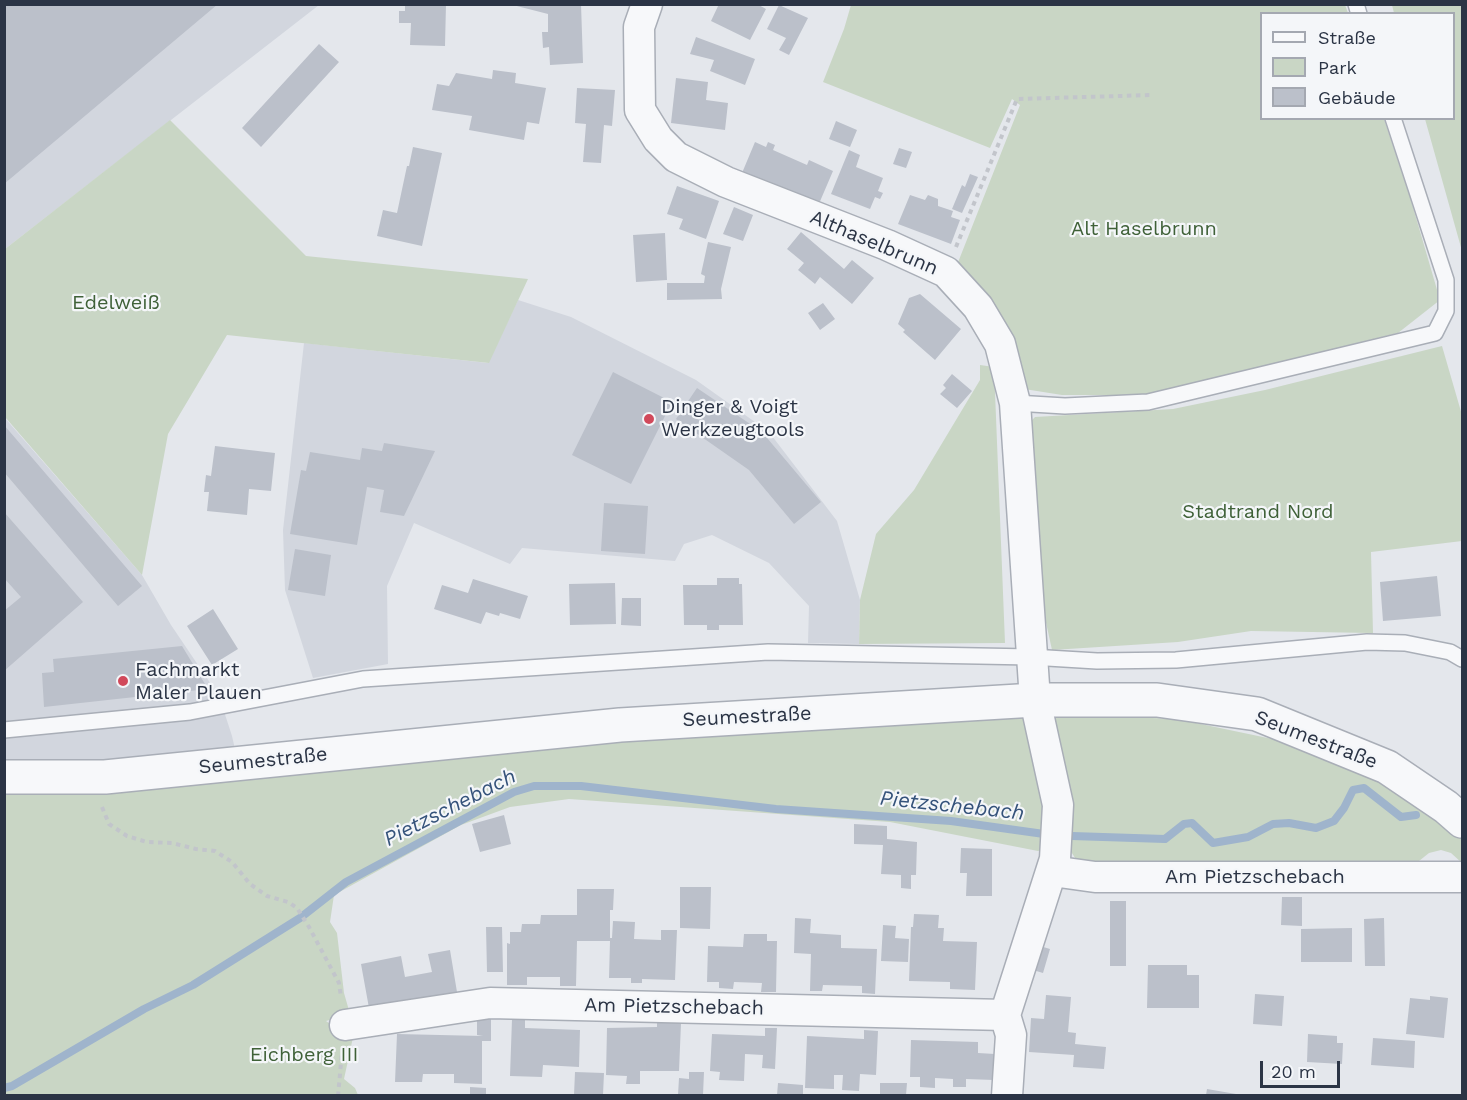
<!DOCTYPE html>
<meta charset="utf-8">
<style>
body{margin:0}
#map{position:relative;width:1467px;height:1100px;overflow:hidden;background:#e4e7ec;font-family:"Work Sans",sans-serif}
canvas{display:block}
.frame{position:absolute;inset:0;border:6px solid #2b3445;pointer-events:none}
.legend{position:absolute;left:1260px;top:12px;width:195px;height:108px;box-sizing:border-box;background:#f4f6f9;border:2px solid #a4a8b1;margin:0;padding:8px 10px;list-style:none;font-size:18px;color:#2b3445}
.legend li{display:flex;align-items:center;gap:12px;height:30px}
.legend b{width:30px;border:2px solid #a4a8b1}
.scale{position:absolute;left:1260px;top:1061px;width:80px;height:27px;box-sizing:border-box;border:3px solid #2b3445;border-top:0;padding-left:8px;font-size:18px;line-height:21px;white-space:nowrap;color:#2b3445;-webkit-text-stroke:4px #f4f6f9;paint-order:stroke}
</style>
<div id="map">
<canvas width="1467" height="1100"></canvas>
<div class="frame"></div>
<ul class="legend">
<li><b style="height:8px;background:#f7f8fa"></b>Straße</li>
<li><b style="height:16px;background:#c9d6c5"></b>Park</li>
<li><b style="height:16px;background:#bbc0ca"></b>Gebäude</li>
</ul>
<div class="scale">20 m</div>
</div>
<script>
const ctx = document.querySelector('canvas').getContext('2d');
ctx.lineJoin = 'round';
function fillPath(path, color) { ctx.fillStyle = color; ctx.fill(path, 'evenodd'); }
const poly = rows => new Path2D(rows.map(r => 'M' + r).join(''));
function trace(path, color, width, dash) { ctx.strokeStyle = color; ctx.lineWidth = width; ctx.lineCap = dash ? 'butt' : 'round'; ctx.setLineDash(dash || []); ctx.stroke(path); }
function write(font, color, halo, rows, align = 'center') {
  ctx.font = font + ' "Work Sans",sans-serif'; ctx.lineWidth = 4.5; ctx.setLineDash([]); ctx.textBaseline = 'middle'; ctx.strokeStyle = halo; ctx.fillStyle = color; for (const [text, x, y, turn = 0] of rows) {
    ctx.save(); ctx.translate(x, y); ctx.rotate((+turn || 0) * Math.PI / 180); ctx.textAlign = isNaN(turn) ? turn : align; if (halo) ctx.strokeText(text, 0, 0); ctx.fillText(text, 0, 0); ctx.restore();
  }
}
fillPath(poly([
 [5,5,319,5,5,249],
 [518,300,571,317,696,380,769,432,837,521,860,600,859,644,808,643,809,606,769,563,712,535,684,544,675,561,522,548,510,564,414,523,387,586,388,664,313,678,285,590,283,530,304,343,488,363],
 [4,417,142,575,171,625,219,696,232,736,237,758,5,770]
]), '#d2d6de');
fillPath(poly([
 [851,5,1345,5,1348,13,1262,14,1262,118,1384,119,1410,197,1440,300,1398,333,1146,395,1062,395,1018,388,1008,329,977,283,955,270,1020,105,1012,99,990,148,823,82,844,29],
 [1392,5,1462,5,1462,251,1425,119,1454,118,1454,14,1394,13],
 [170,120,306,256,528,279,489,363,227,335,168,434,142,575,5,417,5,249],
 [1442,346,1462,415,1462,541,1371,552,1373,633,1251,631,1178,642,1052,650,1029,544,1020,433,1035,417,1173,409,1265,390],
 [980,365,994,367,1005,643,859,644,860,600,876,534,914,490,980,380],
 [1055,714,1177,719,1301,745,1375,777,1462,835,1462,863,1451,853,1441,850,1429,853,1419,861,1400,865,1224,873,1077,861,1070,850,1051,718],
 [1004,717,1035,718,1051,811,1046,849,1038,851,890,822,569,799,510,807,461,825,334,895,330,922,337,933,344,993,350,1014,326,1021,340,1031,355,1028,344,1079,355,1088,358,1095,5,1095,4,785,451,752]
]), '#c9d6c5');
trace(poly([
 [1072,836,1165,839,1184,824,1192,823,1213,843,1248,837,1273,824,1289,823,1316,828,1334,821,1344,808,1353,790,1364,788,1401,817,1416,815],
 [4,1088,12,1086,144,1009,193,985,300,918,346,882,514,792,534,786,581,786,776,809,951,821,1044,834]
]), '#9fb4cc', 8);
fillPath(poly([
 [4,4,218,4,4,184],
 [411,4,446,4,445,46,410,45,411,23,399,23,399,11,405,11,405,6],
 [509,4,581,4,583,63,550,65,549,47,543,48,542,32,548,32,548,14],
 [719,4,757,4,766,9,750,40,711,21],
 [779,5,808,18,789,55,779,50,786,38,767,29],
 [696,37,755,59,745,85,710,71,714,60,690,54],
 [319,44,339,62,261,147,242,128],
 [493,70,516,73,515,83,546,88,539,124,527,122,524,140,469,130,472,116,432,110,437,84,449,86,456,73,492,79],
 [676,78,708,82,706,100,728,103,725,130,671,123],
 [577,88,615,90,612,126,604,125,601,163,583,162,586,124,575,123],
 [836,121,857,130,850,147,829,139],
 [755,142,766,147,768,142,775,145,773,150,807,165,809,160,833,171,818,206,742,173],
 [413,147,442,153,422,246,377,236,383,210,397,213,407,166,409,166],
 [899,148,912,152,906,168,893,164],
 [849,150,860,155,856,167,883,178,878,191,883,193,880,199,875,197,870,209,831,194],
 [970,174,978,177,962,213,952,209,962,185,965,187],
 [677,186,719,201,706,239,679,229,683,219,667,214],
 [910,195,925,200,928,195,938,199,938,206,953,211,951,217,960,220,951,244,898,224],
 [734,207,753,215,743,241,723,234],
 [801,232,844,269,852,260,874,278,852,304,820,277,815,284,798,270,804,263,787,249],
 [665,233,667,280,636,282,633,235],
 [708,242,731,247,721,289,722,299,667,300,667,283,704,283,705,276,701,274],
 [920,294,961,329,935,360,903,332,905,330,898,324,909,298],
 [823,303,835,319,820,330,808,313],
 [613,372,672,402,631,484,572,455],
 [952,374,972,391,957,408,940,394,946,388,943,385],
 [697,388,762,432,821,502,794,524,749,470,676,419],
 [4,425,142,586,118,606,4,472],
 [384,443,435,451,404,516,380,512,384,490,367,487,357,545,290,534,301,470,306,471,310,452,360,460,362,448,382,451],
 [215,446,275,453,271,491,249,489,247,515,207,511,209,492,204,492,206,475,211,476],
 [604,503,648,506,645,554,601,551],
 [4,512,83,602,4,671,4,611,21,597,4,578],
 [295,549,331,555,325,596,288,590],
 [1437,576,1441,616,1383,621,1380,582],
 [717,578,739,578,739,584,742,584,743,625,719,625,719,630,707,630,707,625,684,625,683,585,717,585],
 [473,579,528,596,520,619,500,613,499,616,486,612,481,624,434,609,442,585,468,593],
 [615,583,616,624,570,625,569,584],
 [622,598,641,598,641,626,621,625],
 [213,609,238,649,212,665,187,626],
 [182,646,208,689,44,707,42,673,54,672,53,659],
 [504,815,511,844,480,852,472,824],
 [854,824,887,826,887,839,917,842,916,875,911,875,911,889,901,888,901,875,881,874,883,845,854,844],
 [961,848,992,849,992,896,966,896,967,873,960,873],
 [680,887,711,887,710,929,680,928],
 [577,889,614,889,613,910,610,910,610,938,612,938,613,921,635,922,634,939,661,940,661,930,677,930,675,980,642,979,642,983,631,983,631,978,609,978,610,941,577,941,576,986,560,986,560,977,527,977,527,985,507,985,507,943,510,944,510,932,521,932,522,924,540,924,541,915,577,915],
 [1282,897,1302,897,1302,926,1281,925],
 [1110,901,1126,901,1126,966,1110,966],
 [914,914,939,915,938,928,944,928,943,941,977,942,975,990,950,989,950,982,909,981,911,927,913,927],
 [795,918,811,919,810,933,841,935,841,948,877,949,875,994,862,993,862,986,823,985,822,991,810,991,811,954,794,953],
 [1384,918,1385,966,1365,966,1364,919],
 [883,925,896,926,895,938,909,939,908,962,881,961],
 [486,927,502,927,503,972,487,972],
 [1352,928,1352,962,1301,962,1301,929],
 [744,934,767,934,767,941,777,941,776,992,761,992,762,983,734,982,733,989,719,988,719,982,707,982,708,946,743,947],
 [1040,946,1050,949,1043,973,1033,970],
 [450,950,457,992,369,1008,361,964,401,956,405,977,432,972,428,954],
 [1148,965,1187,965,1187,975,1199,975,1199,1008,1147,1008],
 [1255,994,1284,996,1282,1026,1253,1024],
 [1046,995,1071,997,1068,1032,1076,1033,1075,1044,1106,1047,1104,1069,1073,1067,1074,1055,1029,1052,1031,1018,1044,1019],
 [1430,996,1448,998,1444,1038,1406,1034,1410,998,1430,1000],
 [477,1018,491,1019,491,1041,482,1041,482,1084,454,1083,454,1074,423,1074,422,1082,395,1082,397,1034,483,1036,477,1035],
 [512,1019,525,1019,525,1028,580,1030,579,1067,543,1065,542,1077,510,1076],
 [657,1022,681,1023,679,1071,640,1071,640,1084,626,1084,627,1076,606,1075,607,1028,657,1027],
 [765,1028,777,1028,775,1069,762,1068,763,1055,745,1054,744,1081,719,1080,720,1072,710,1071,712,1034,765,1036],
 [864,1030,878,1031,876,1075,860,1074,859,1091,842,1090,843,1075,834,1075,834,1089,805,1088,807,1036,864,1039],
 [1308,1034,1337,1036,1337,1043,1343,1043,1342,1064,1307,1062],
 [1373,1038,1415,1041,1414,1068,1371,1065],
 [911,1040,978,1042,978,1053,995,1054,994,1080,966,1079,966,1087,953,1087,953,1079,935,1078,935,1088,920,1087,920,1077,910,1077],
 [575,1072,604,1073,603,1095,574,1095],
 [689,1072,704,1072,703,1095,678,1095,679,1078,689,1079],
 [778,1083,803,1085,803,1095,777,1095],
 [880,1083,907,1083,906,1095,880,1095],
 [470,1087,486,1088,486,1095,470,1095],
 [1207,1089,1236,1094,1236,1095,1206,1095]
]), '#bbc0ca');
const service = poly([
 [1356,4,1359,14],
 [1015,403,1065,406,1148,402,1435,333,1446,311,1446,280,1393,118],
 [4,730,190,712,363,679,768,652,1031,657,1097,661,1176,660,1367,642,1405,643,1450,652,1462,659]
]);
const minor = poly([
 [647,4,639,27,640,110,658,139,676,157,726,182,887,245,946,272,978,307,1000,344,1015,403,1035,700,1058,805,1055,859,1005,1015,1011,1035,1007,1096],
 [1052,871,1095,877,1460,877],
 [345,1025,490,1003,1005,1015]
]);
const tertiary = poly([
 [4,777,105,777,620,725,1035,700,1157,700,1257,714,1387,767,1446,807,1462,821]
]);
trace(service, '#a9aeb7', 18);
trace(minor, '#a9aeb7', 33);
trace(tertiary, '#a9aeb7', 36);
trace(poly([
 [956,247,1017,99,1152,95],
 [102,807,109,824,127,836,147,842,172,843,196,849,215,851,232,862,250,884,267,896,288,902,297,908,309,927,339,983,341,997],
 [338,1096,342,1052]
]), '#c2c5cb', 4, [4.5, 4.5]);
trace(service, '#f7f8fa', 15);
trace(minor, '#f7f8fa', 30);
trace(tertiary, '#f7f8fa', 33);
for (const [x, y, r, color] of [
 [649,419,6,"#d1495b"],
 [123,681,6,"#d1495b"]
]) { const dot = new Path2D(); dot.arc(x, y, r, 0, 2 * Math.PI); ctx.fillStyle = color; ctx.fill(dot); trace(dot, '#f4f6f9', 2); }
write('20px', '#3f6138', '#f4f6f9', [
 ["Alt Haselbrunn",1144,229],
 ["Edelweiß",116,303],
 ["Stadtrand Nord",1258,512],
 ["Eichberg III",304,1055]
]);
write('20px', '#2b3445', '#f4f6f9', [
 ["Althaselbrunn",874,243,23],
 ["Seumestraße",747,717,-3],
 ["Seumestraße",1316,740,21],
 ["Seumestraße",263,761,-6],
 ["Am Pietzschebach",1255,877],
 ["Am Pietzschebach",674,1007,1]
]);
write('20px', '#2b3445', '#f4f6f9', [
 ["Dinger & Voigt",661,407],
 ["Werkzeugtools",661,430],
 ["Fachmarkt",135,670],
 ["Maler Plauen",135,693]
], 'left');
write('italic 21px', '#34527a', '#f4f6f9', [
 ["Pietzschebach",952,806,6],
 ["Pietzschebach",450,808,-27]
]);
</script>
